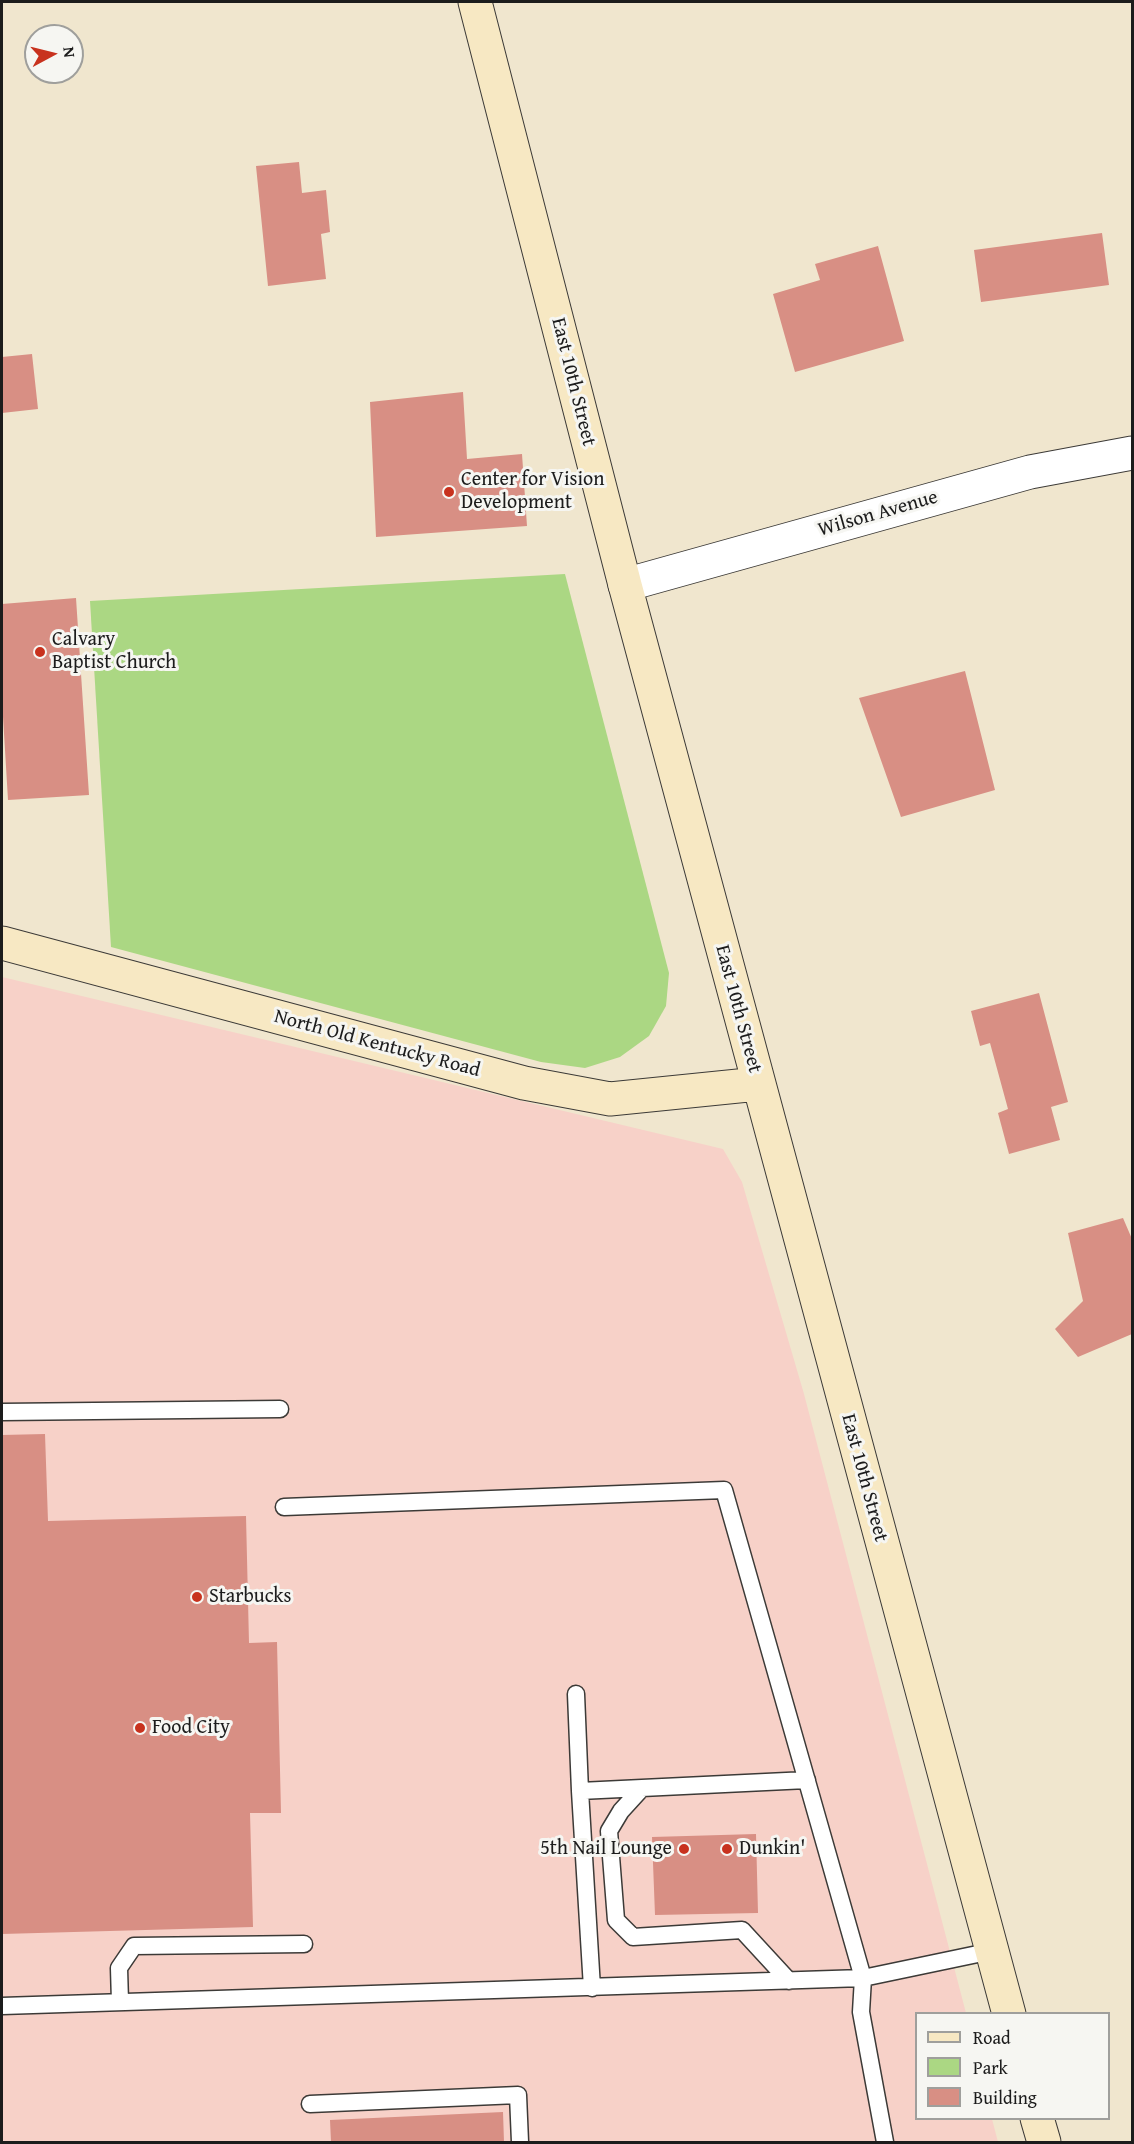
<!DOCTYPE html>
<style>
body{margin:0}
#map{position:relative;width:1134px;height:2144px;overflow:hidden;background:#f0e6ce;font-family:"Gentium Book Plus",serif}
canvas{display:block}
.frame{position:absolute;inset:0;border:3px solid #1c1c1c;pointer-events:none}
.legend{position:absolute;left:915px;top:2012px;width:195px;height:108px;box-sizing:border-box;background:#f6f6f2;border:2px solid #9f9f9c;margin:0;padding:8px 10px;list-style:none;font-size:18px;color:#1c1c1c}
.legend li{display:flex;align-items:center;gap:12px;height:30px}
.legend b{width:30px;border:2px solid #9f9f9c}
.north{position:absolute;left:24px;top:24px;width:60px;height:60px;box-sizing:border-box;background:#f6f6f2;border:2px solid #9f9f9c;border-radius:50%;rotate:83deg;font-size:16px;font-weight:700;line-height:24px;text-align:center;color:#1c1c1c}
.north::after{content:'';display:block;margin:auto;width:21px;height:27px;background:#c8321e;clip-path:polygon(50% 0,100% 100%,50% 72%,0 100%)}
</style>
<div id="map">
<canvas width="1134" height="2144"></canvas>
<div class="frame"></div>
<ul class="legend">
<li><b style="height:8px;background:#f7e8c3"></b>Road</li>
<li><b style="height:16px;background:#abd783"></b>Park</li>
<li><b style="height:16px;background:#d88f84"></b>Building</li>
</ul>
<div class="north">N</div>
</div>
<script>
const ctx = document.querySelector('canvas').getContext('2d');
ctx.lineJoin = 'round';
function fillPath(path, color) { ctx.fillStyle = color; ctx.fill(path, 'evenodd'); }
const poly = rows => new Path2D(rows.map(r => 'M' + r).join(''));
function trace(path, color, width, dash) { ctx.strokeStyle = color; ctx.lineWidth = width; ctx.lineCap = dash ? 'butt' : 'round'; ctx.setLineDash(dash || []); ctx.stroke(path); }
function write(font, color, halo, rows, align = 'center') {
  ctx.font = font + ' "Gentium Book Plus",serif'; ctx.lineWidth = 6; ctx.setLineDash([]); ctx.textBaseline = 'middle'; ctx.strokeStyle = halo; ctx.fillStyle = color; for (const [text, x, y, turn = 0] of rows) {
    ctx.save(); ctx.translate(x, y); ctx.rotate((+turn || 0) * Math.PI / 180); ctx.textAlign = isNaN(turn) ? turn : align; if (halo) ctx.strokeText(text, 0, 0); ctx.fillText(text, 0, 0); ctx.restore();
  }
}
fillPath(poly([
 [2,977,723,1149,742,1182,804,1394,966,2013,916,2014,916,2118,992,2119,998,2142,2,2142]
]), '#f7d1c8');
fillPath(poly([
 [565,574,669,973,666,1006,649,1036,620,1057,585,1068,541,1062,111,947,90,601]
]), '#abd783');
fillPath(poly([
 [299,162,302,193,326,190,330,232,321,234,326,279,268,286,256,166],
 [1102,233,1109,285,981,302,974,250],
 [878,246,904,341,795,372,773,294,820,280,815,264],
 [32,354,38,409,2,413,2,357],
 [463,392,467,459,522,454,527,526,376,537,370,402],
 [76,598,89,795,8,800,2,700,2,604],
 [965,671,995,790,901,817,859,698],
 [1039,993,1068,1102,1051,1107,1060,1140,1009,1154,998,1113,1008,1109,990,1043,980,1046,971,1011],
 [1123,1218,1132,1239,1132,1334,1078,1357,1055,1329,1083,1301,1068,1233],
 [45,1434,48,1521,246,1516,249,1643,277,1642,281,1813,250,1813,253,1927,2,1934,2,1435],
 [756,1834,758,1913,655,1915,652,1837],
 [503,2112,504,2142,331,2142,330,2120]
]), '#d88f84');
const lane = poly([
 [2,1412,280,1409],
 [284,1507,724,1490,863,1978,861,2012,885,2142],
 [576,1694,580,1791],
 [642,1788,621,1811,609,1831,616,1920,633,1937,742,1930,789,1981],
 [592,1988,580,1791,807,1780],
 [120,2002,119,1968,134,1946,304,1944],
 [2,2006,863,1978,992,1951],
 [310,2104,518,2095,520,2142]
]);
const street = poly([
 [625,585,1030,472,1132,453]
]);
const secondary = poly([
 [475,2,625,585,1009,2014],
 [2,943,524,1083,610,1099,758,1084],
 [1037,2118,1044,2142]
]);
trace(lane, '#3c3a37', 19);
trace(street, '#3c3a37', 35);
trace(secondary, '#3c3a37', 35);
trace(lane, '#fff', 16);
trace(street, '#fff', 33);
trace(secondary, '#f7e8c3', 33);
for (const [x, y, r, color] of [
 [449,492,6,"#c8321e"],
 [40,652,6,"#c8321e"],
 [197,1597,6,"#c8321e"],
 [140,1728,6,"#c8321e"],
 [684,1849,6,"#c8321e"],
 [727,1849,6,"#c8321e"]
]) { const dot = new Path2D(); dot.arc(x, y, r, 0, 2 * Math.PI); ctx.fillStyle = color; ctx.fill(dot); trace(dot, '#f6f6f2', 2); }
write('20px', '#1c1c1c', '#f6f6f2', [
 ["East 10th Street",573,382,76],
 ["Wilson Avenue",878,514,-16],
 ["East 10th Street",738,1009,75],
 ["North Old Kentucky Road",377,1044,15],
 ["East 10th Street",864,1478,75]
]);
write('20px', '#1c1c1c', '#f6f6f2', [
 ["Center for Vision",461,480],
 ["Development",461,503],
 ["Calvary",52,640],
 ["Baptist Church",52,663],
 ["Starbucks",209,1597],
 ["Food City",152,1728],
 ["5th Nail Lounge",672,1849,"right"],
 ["Dunkin'",739,1849]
], 'left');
</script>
